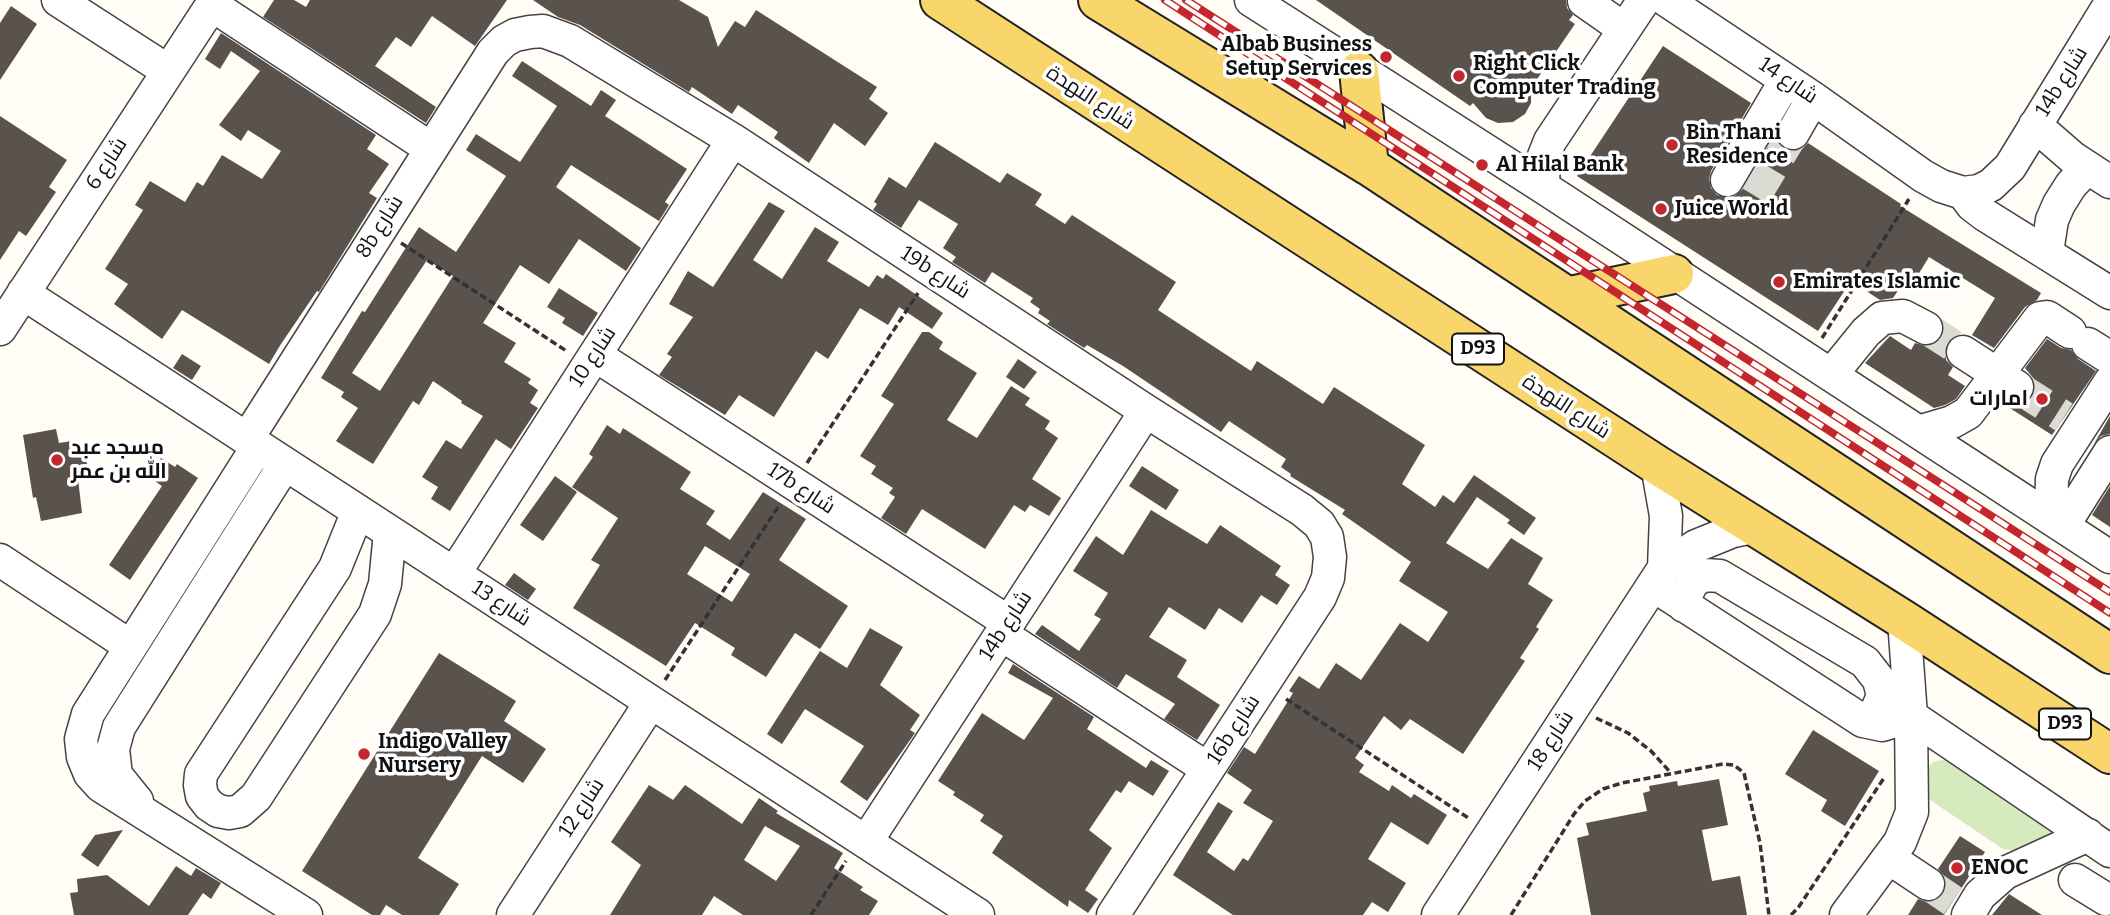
<!DOCTYPE html>
<meta charset="utf-8">
<style>
body{margin:0}
canvas{display:block;background:#fffdf5}
</style>
<canvas width="2110" height="915"></canvas>
<script>
const ctx = document.querySelector('canvas').getContext('2d');
ctx.lineJoin = 'round';
function fillPath(path, color) { ctx.fillStyle = color; ctx.fill(path, 'evenodd'); }
const poly = rows => new Path2D(rows.map(r => 'M' + r).join(''));
function trace(path, color, width, dash) { ctx.strokeStyle = color; ctx.lineWidth = width; ctx.lineCap = dash ? 'butt' : 'round'; ctx.setLineDash(dash || []); ctx.stroke(path); }
function write(font, color, halo, rows, align = 'center') {
  ctx.font = font + ' Bitter,Cairo,serif'; ctx.lineWidth = 7; ctx.setLineDash([]); ctx.textBaseline = 'middle'; ctx.strokeStyle = halo; ctx.fillStyle = color; for (const [text, x, y, turn = 0] of rows) {
    ctx.save(); ctx.translate(x, y); ctx.rotate((+turn || 0) * Math.PI / 180); ctx.textAlign = isNaN(turn) ? turn : align; if (halo) ctx.strokeText(text, 0, 0); ctx.fillText(text, 0, 0); ctx.restore();
  }
}
fillPath(poly([
 [1954,759,2062,831,2017,851,2003,849,1927,798,1922,770,1935,761]
]), '#d5ebbd');
fillPath(poly([
 [274,0,294,0,306,7,310,0,507,0,475,46,432,16,411,47,396,37,375,66,436,107,426,123,263,17],
 [533,0,679,0,708,17,718,47,735,21,745,27,756,10,877,87,869,99,888,113,865,146,834,123,809,163,774,138,778,132,738,105,732,114,692,87,689,92,580,25,558,17],
 [1316,0,1566,0,1567,8,1573,15,1569,20,1575,24,1531,88,1531,103,1525,114,1513,122,1498,123,1486,118,1473,103,1470,106],
 [11,6,37,24,0,80,0,23],
 [221,33,376,135,367,149,389,164,369,193,377,198,319,292,317,291,281,344,269,364,182,310,162,339,114,304,128,284,105,269,143,210,135,205,150,181,185,202,197,182,203,186,222,155,262,179,281,151,248,130,241,141,219,125,260,71,231,51,220,69,205,59],
 [1663,46,1751,103,1711,171,1709,179,1711,188,1717,195,1728,198,1735,196,1742,190,1775,135,1778,143,1783,149,1792,151,1802,149,1808,143,1901,204,1900,206,2041,293,2037,300,2025,307,1994,348,1972,335,1995,298,1929,257,1913,283,1906,279,1893,298,1880,300,1851,281,1818,331,1577,176],
 [522,61,591,106,601,90,616,100,605,116,687,169,665,202,669,205,659,221,571,165,556,187,641,248,626,271,579,239,549,284,520,265,483,323,516,343,504,362,531,379,528,383,538,390,530,403,538,408,511,449,496,439,450,511,431,499,438,487,422,477,446,440,461,449,483,416,461,403,462,401,433,381,419,405,413,401,373,464,336,441,358,408,341,397,344,392,321,378,362,311,365,312,419,227,456,252,506,176,466,150,476,134,520,162,557,106,512,76],
 [427,260,453,276,380,391,352,373],
 [0,116,67,160,49,187,56,192,26,236,19,231,0,260],
 [935,142,1000,183,1007,173,1042,194,1035,205,1065,224,1072,215,1176,282,1158,310,1251,371,1257,361,1323,404,1334,387,1425,445,1402,484,1435,507,1443,495,1454,503,1474,475,1536,518,1524,535,1507,523,1510,520,1477,497,1446,543,1488,569,1511,538,1543,558,1528,584,1553,600,1536,627,1539,629,1520,658,1525,661,1463,754,1410,719,1401,730,1384,716,1355,758,1364,765,1359,772,1389,791,1392,785,1411,798,1414,794,1447,815,1428,845,1391,822,1368,859,1406,883,1388,912,1372,902,1363,915,1233,915,1173,875,1218,802,1233,811,1207,852,1234,871,1243,858,1248,861,1273,821,1243,803,1252,790,1227,773,1244,747,1255,754,1293,693,1289,691,1299,676,1319,689,1336,663,1361,680,1400,623,1428,642,1448,612,1399,581,1411,562,1342,514,1345,510,1290,476,1291,474,1281,467,1286,459,1229,421,1221,432,1123,366,1087,345,1084,348,1047,324,1050,321,1038,313,1040,309,1030,302,1033,298,992,272,985,283,952,262,956,257,943,248,958,224,919,200,901,228,873,210,877,204,874,202,889,177,906,188],
 [769,202,785,211,753,260,782,279,815,227,839,242,827,261,869,287,877,275,883,279,886,274,943,313,932,329,899,307,888,325,860,308,828,359,816,351,774,417,739,395,725,415,659,375,672,357,667,354,693,317,669,304,688,271,713,287],
 [559,288,598,313,583,336,562,323,565,318,547,307],
 [1944,329,1954,336,1948,341,1945,350,1946,360,1953,367,1948,375,1965,386,1956,399,1945,405,1934,408,1865,363,1890,336,1911,350,1915,343,1926,346,1936,343,1942,337],
 [922,332,929,332,943,342,939,349,977,373,947,420,977,438,1011,386,1030,398,1025,405,1050,421,1045,429,1058,438,1032,479,1061,498,1049,516,1030,505,1025,512,1014,505,985,549,922,509,906,534,881,518,895,497,889,493,893,488,871,474,876,466,860,456,894,404,881,396],
 [2047,339,2061,348,2071,350,2078,359,2096,371,2052,435,2005,405,2007,402,2015,405,2025,404,2033,396,2035,387,2034,379,2025,368],
 [182,354,201,366,192,380,173,368],
 [1018,359,1037,372,1024,389,1006,377],
 [2110,416,2110,434,2101,436,2094,444],
 [607,425,620,434,623,428,691,472,680,489,715,511,706,524,730,540,763,492,806,519,779,560,848,606,820,649,795,633,766,677,731,655,735,648,695,623,666,666,573,608,600,565,591,560,618,518,572,487,593,457,589,454],
 [705,546,750,574,732,602,687,574],
 [56,429,59,443,72,441,74,451,84,450,88,469,77,470,82,513,41,521,36,497,33,498,23,435],
 [161,458,175,467,177,464,198,478,130,580,109,565,162,486,149,477],
 [1142,466,1179,490,1166,510,1129,486],
 [555,476,577,492,543,541,520,525],
 [2110,486,2110,527,2092,515],
 [1151,510,1207,544,1220,525,1281,566,1275,575,1290,585,1277,605,1261,595,1242,623,1219,608,1205,630,1169,607,1149,637,1187,660,1177,677,1220,705,1197,740,1164,719,1175,704,1126,674,1117,688,1035,634,1042,625,1079,651,1101,619,1094,615,1108,593,1073,571,1096,536,1123,555],
 [514,573,536,589,528,600,505,585],
 [870,628,903,647,880,685,920,715,910,730,915,733,867,801,840,782,864,746,805,709,782,744,767,734,820,651,847,668],
 [439,653,516,701,504,721,546,749,523,783,482,756,418,858,459,884,439,915,402,915,386,905,380,915,372,915,302,871],
 [1013,664,1094,717,1087,729,1146,768,1151,760,1169,771,1153,796,1129,781,1121,793,1116,790,1089,830,1112,848,1085,890,1098,899,1088,913,1069,900,1068,907,992,853,1003,836,980,821,984,815,953,795,955,792,938,781,982,713,1024,740,1053,698,1008,673],
 [1813,730,1879,771,1845,826,1821,811,1827,800,1785,774],
 [1719,779,1728,825,1702,830,1712,881,1740,876,1747,915,1591,915,1577,838,1589,835,1586,823,1647,811,1643,793,1650,791,1649,786,1677,781,1678,786],
 [649,785,673,800,685,785,742,824,759,798,778,811,776,813,843,853,834,868,863,887,860,890,878,901,869,915,743,915,714,896,702,915,610,915,641,865,611,842],
 [765,826,800,846,776,881,744,860],
 [123,830,98,867,81,855,95,835],
 [1960,836,1985,852,1944,915,1908,915,1918,899,1926,902,1936,901,1944,894,1946,885,1945,877,1938,869],
 [176,866,191,876,196,868,221,883,211,899,203,893,188,915,74,915,70,893,78,892,77,879,107,875,149,906],
 [2009,894,2042,915,1992,915]
]), '#5a524d');
trace(poly([
 [1755,196,1793,133],
 [1926,328,1963,352],
 [2017,387,2064,417],
 [1928,884,1953,901]
]), '#dbdad3', 32, [32, 16]);
const minor = poly([
 [58,0,168,71],
 [1251,0,1543,187,2110,557],
 [1666,0,1813,98,1923,176,1941,186,1963,193,1979,191,1991,185,2010,167,2110,4],
 [1584,1,1624,29],
 [212,5,430,148],
 [2035,125,2073,158,2110,182],
 [1793,133,1813,98],
 [1727,180,1786,80],
 [1543,187,1544,156,1550,141,1644,0],
 [1963,193,1972,205,1985,215,2110,293],
 [2047,252,2052,220,2059,204,2071,185,2087,168],
 [23,293,978,915],
 [0,329,215,0],
 [2088,344,2110,358],
 [1963,352,2017,387],
 [595,355,1008,622],
 [1831,375,1866,332,1882,318,1903,316,1926,328],
 [1918,432,1952,422,1968,413,2040,318,2047,317,2070,332],
 [247,439,493,52,504,41,515,35,530,32,543,31,570,41,733,140,1146,411,1302,510,1319,524,1327,537,1330,557,1328,578,1320,597,1113,915],
 [258,446,88,714,81,739,83,757,90,774,101,786,306,915],
 [1657,465,1666,516,1664,568],
 [358,511,335,568,201,774,200,785,202,796,209,805,218,811,229,813,240,811,256,797,375,614,385,584,390,532],
 [2051,518,2052,479,2057,464,2110,382],
 [2063,526,2110,452],
 [0,560,130,646],
 [454,574,733,140],
 [1653,585,1863,721,1882,725,1911,716,2110,851],
 [1684,606,1687,593,1693,581,1705,575,1720,576,1865,662,1879,680,1883,696,1876,712,1863,721],
 [1001,634,1208,769],
 [137,801,116,775,113,749,119,727,285,464],
 [866,842,1146,411],
 [1889,858,1928,884],
 [2075,880,2106,899],
 [513,915,651,702],
 [1438,915,1664,568,1696,546,1733,531,1753,527],
 [1846,915,1900,842,1912,812,1911,716,1904,620],
 [1968,915,1980,895,2005,873,2088,835]
]);
const major = poly([
 [940,0,1657,465,1904,620,2110,754],
 [1098,0,1369,166,2110,654],
 [1359,71,1369,166],
 [1570,296,1674,274]
]);
trace(minor, '#444', 35);
trace(major, '#222', 42);
trace(poly([
 [401,243,568,352],
 [1822,338,1909,199],
 [807,463,918,293],
 [665,680,780,504],
 [1286,699,1470,819],
 [1596,718,1628,733,1651,751,1671,773],
 [811,915,846,861],
 [1511,915,1574,814,1585,801,1603,789,1622,783,1723,764,1734,765,1744,773,1760,843,1769,915],
 [1791,915,1798,908,1884,778]
]), '#333', 3.5, [7, 3.5]);
trace(minor, '#fff', 32);
trace(major, '#f9d66b', 38);
const rail = poly([
 [1165,0,2110,613],
 [1186,0,2110,592]
]);
trace(rail, '#c4262e', 8);
trace(rail, '#fff', 5, [16]);
for (const [x, y, r, color] of [
 [1386,57,7,"#c4262e"],
 [1459,76,7,"#c4262e"],
 [1672,145,7,"#c4262e"],
 [1482,165,7,"#c4262e"],
 [1661,209,7,"#c4262e"],
 [1779,282,7,"#c4262e"],
 [2042,399,7,"#c4262e"],
 [57,460,7,"#c4262e"],
 [364,754,7,"#c4262e"],
 [1957,868,7,"#c4262e"]
]) { const dot = new Path2D(); dot.arc(x, y, r, 0, 2 * Math.PI); ctx.fillStyle = color; ctx.fill(dot); trace(dot, '#fff', 2.5); }
for (const [x, y, w] of [
 [1478,349,52],
 [2065,724,52]
]) { const box = new Path2D(); box.roundRect(x - w / 2, y - 15.5, w, 31, 5); ctx.fillStyle = '#fff'; ctx.fill(box); trace(box, '#111', 2); }
write('bold 19px', '#111', null, [
 ["D93",1478,349],
 ["D93",2065,724]
]);
write('bold 21px', '#111', '#fff', [
 ["Albab Business",1372,45,"right"],
 ["Setup Services",1372,69,"right"],
 ["Right Click",1473,64],
 ["Computer Trading",1473,88],
 ["Bin Thani",1686,133],
 ["Residence",1686,157],
 ["Al Hilal Bank",1496,165],
 ["Juice World",1675,209],
 ["Emirates Islamic",1793,282],
 ["امارات",2028,399,"right"],
 ["مسجد عبد",71,448],
 ["الله بن عمر",71,472],
 ["Indigo Valley",378,742],
 ["Nursery",378,766],
 ["ENOC",1971,868]
], 'left');
write('21px', '#111', '#fff', [
 ["شارع 14",1788,81,34],
 ["14b شارع",2062,82,-58],
 ["شارع النهدة",1090,98,33],
 ["شارع 6",107,164,-57],
 ["8b شارع",380,227,-58],
 ["19b شارع",935,273,33],
 ["شارع 10",593,357,-57],
 ["شارع النهدة",1566,407,33],
 ["17b شارع",801,489,33],
 ["شارع 13",501,604,33],
 ["14b شارع",1006,626,-57],
 ["16b شارع",1234,730,-57],
 ["شارع 18",1551,741,-57],
 ["شارع 12",582,808,-57]
]);
</script>
